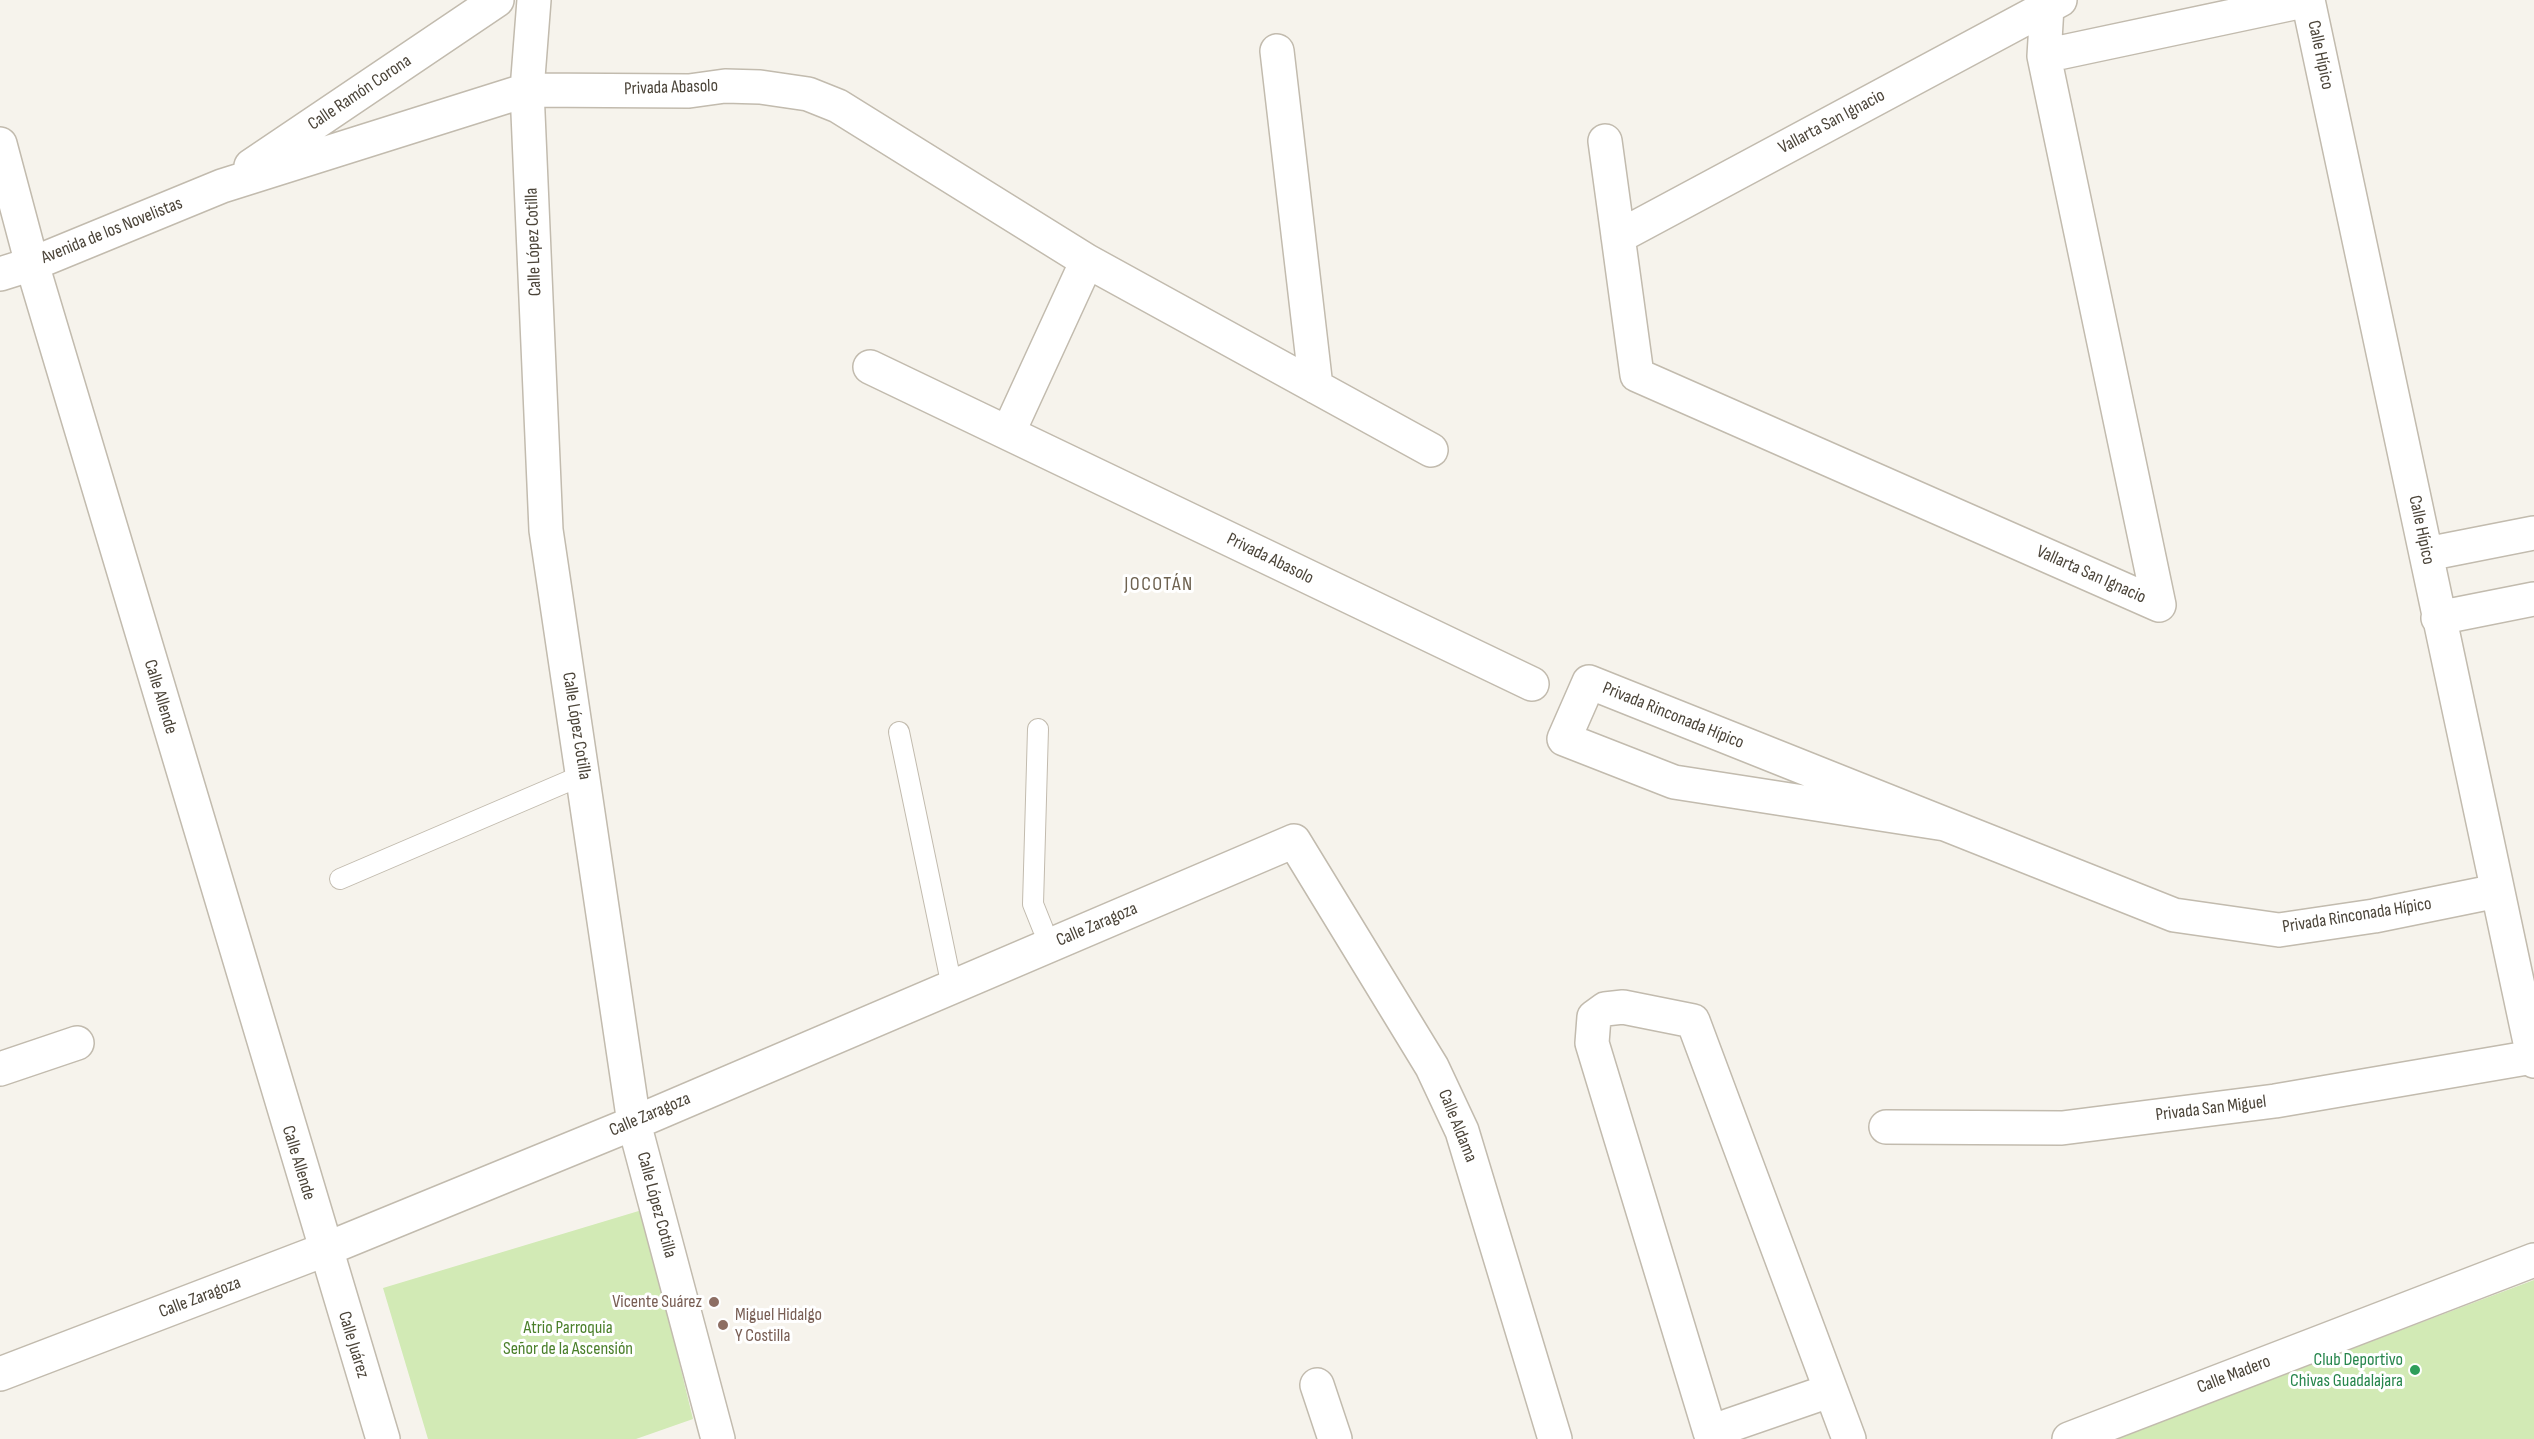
<!DOCTYPE html>
<meta charset="utf-8">
<style>
body{margin:0}
canvas{display:block;background:#f6f3ec}
</style>
<canvas width="2534" height="1439"></canvas>
<script>
const ctx = document.querySelector('canvas').getContext('2d');
ctx.lineJoin = 'round';
function fillPath(path, color) { ctx.fillStyle = color; ctx.fill(path, 'evenodd'); }
const poly = rows => new Path2D(rows.map(r => 'M' + r).join(''));
function trace(path, color, width, dash) { ctx.strokeStyle = color; ctx.lineWidth = width; ctx.lineCap = dash ? 'butt' : 'round'; ctx.setLineDash(dash || []); ctx.stroke(path); }
function write(font, color, halo, rows, align = 'center') {
  ctx.font = font + ' "Sofia Sans Condensed",sans-serif'; ctx.lineWidth = 6; ctx.setLineDash([]); ctx.textBaseline = 'middle'; ctx.strokeStyle = halo; ctx.fillStyle = color; for (const [text, x, y, turn = 0] of rows) {
    ctx.save(); ctx.translate(x, y); ctx.rotate((+turn || 0) * Math.PI / 180); ctx.textAlign = isNaN(turn) ? turn : align; if (halo) ctx.strokeText(text, 0, 0); ctx.fillText(text, 0, 0); ctx.restore();
  }
}
fillPath(poly([
 [642,1210,693,1419,636,1439,428,1439,383,1288],
 [2534,1280,2534,1439,2113,1439,2478,1301]
]), '#d2eab5');
const lane = poly([
 [1038,729,1033,904,1043,929],
 [899,732,952,987],
 [340,879,583,775]
]);
const street = poly([
 [534,0,527,90,546,530,634,1123,718,1439],
 [2043,0,2047,7,2044,56,2159,605],
 [2308,0,2534,1061],
 [1277,51,1316,387],
 [2044,56,2308,0],
 [1605,141,1637,375,2159,605],
 [0,144,32,264,383,1439],
 [251,166,497,0],
 [1618,237,2060,0],
 [0,274,32,264,222,186,527,90,689,91,725,86,760,87,808,94,838,106,1087,261,1431,450],
 [870,367,1532,684],
 [1008,433,1087,261],
 [2427,554,2534,533],
 [2438,618,2534,599],
 [1945,824,1674,782,1564,739,1589,682,1945,824,2174,915,2279,930,2374,916,2497,891],
 [0,1069,77,1043],
 [1886,1127,2062,1128,2275,1101,2533,1057],
 [0,1374,324,1250,634,1123,1294,841,1432,1067,1462,1131,1555,1439],
 [1317,1385,1335,1439],
 [1829,1391,1710,1432,1592,1043,1594,1017,1605,1009,1623,1007,1693,1021,1849,1439],
 [2069,1439,2534,1260]
]);
trace(lane, '#c2bbae', 22);
trace(street, '#c2bbae', 36);
trace(lane, '#fff', 20);
trace(street, '#fff', 33);
for (const [x, y, r, color] of [
 [714,1302,6,"#8d6e63"],
 [723,1325,6,"#8d6e63"],
 [2415,1370,6,"#2e9e5b"]
]) { const dot = new Path2D(); dot.arc(x, y, r, 0, 2 * Math.PI); ctx.fillStyle = color; ctx.fill(dot); trace(dot, '#fff', 2); }
write('18px', '#4b4439', '#fff', [
 ["Calle Hípico",2320,55,78],
 ["Privada Abasolo",671,88,-2],
 ["Calle Ramón Corona",360,93,-34],
 ["Vallarta San Ignacio",1832,122,-28],
 ["Avenida de los Novelistas",112,231,-22],
 ["Calle López Cotilla",534,242,-92],
 ["Calle Hípico",2421,530,78],
 ["Privada Abasolo",1270,559,26],
 ["Vallarta San Ignacio",2091,575,24],
 ["Calle Allende",160,697,73],
 ["Privada Rinconada Hípico",1673,716,22],
 ["Calle López Cotilla",576,726,81],
 ["Privada Rinconada Hípico",2357,916,-9],
 ["Calle Zaragoza",1097,925,-23],
 ["Privada San Miguel",2211,1109,-7],
 ["Calle Zaragoza",650,1115,-23],
 ["Calle Aldama",1457,1126,68],
 ["Calle Allende",298,1163,73],
 ["Calle López Cotilla",656,1205,75],
 ["Calle Zaragoza",200,1298,-21],
 ["Calle Juárez",353,1345,73],
 ["Calle Madero",2234,1375,-21]
]);
write('18px', '#785e54', '#fff', [
 ["Vicente Suárez",702,1302],
 ["Miguel Hidalgo",735,1315,"left"],
 ["Y Costilla",735,1336,"left"]
], 'right');
write('18px', '#4a7f2a', '#fff', [
 ["Atrio Parroquia",568,1328],
 ["Señor de la Ascensión",568,1349]
]);
write('18px', '#27864d', '#fff', [
 ["Club Deportivo",2403,1360],
 ["Chivas Guadalajara",2403,1381]
], 'right');
ctx.letterSpacing = '1.5px';
write('20px', '#6e6250', '#fff', [
 ["JOCOTÁN",1159,585]
]);
ctx.letterSpacing = '0px';
</script>
